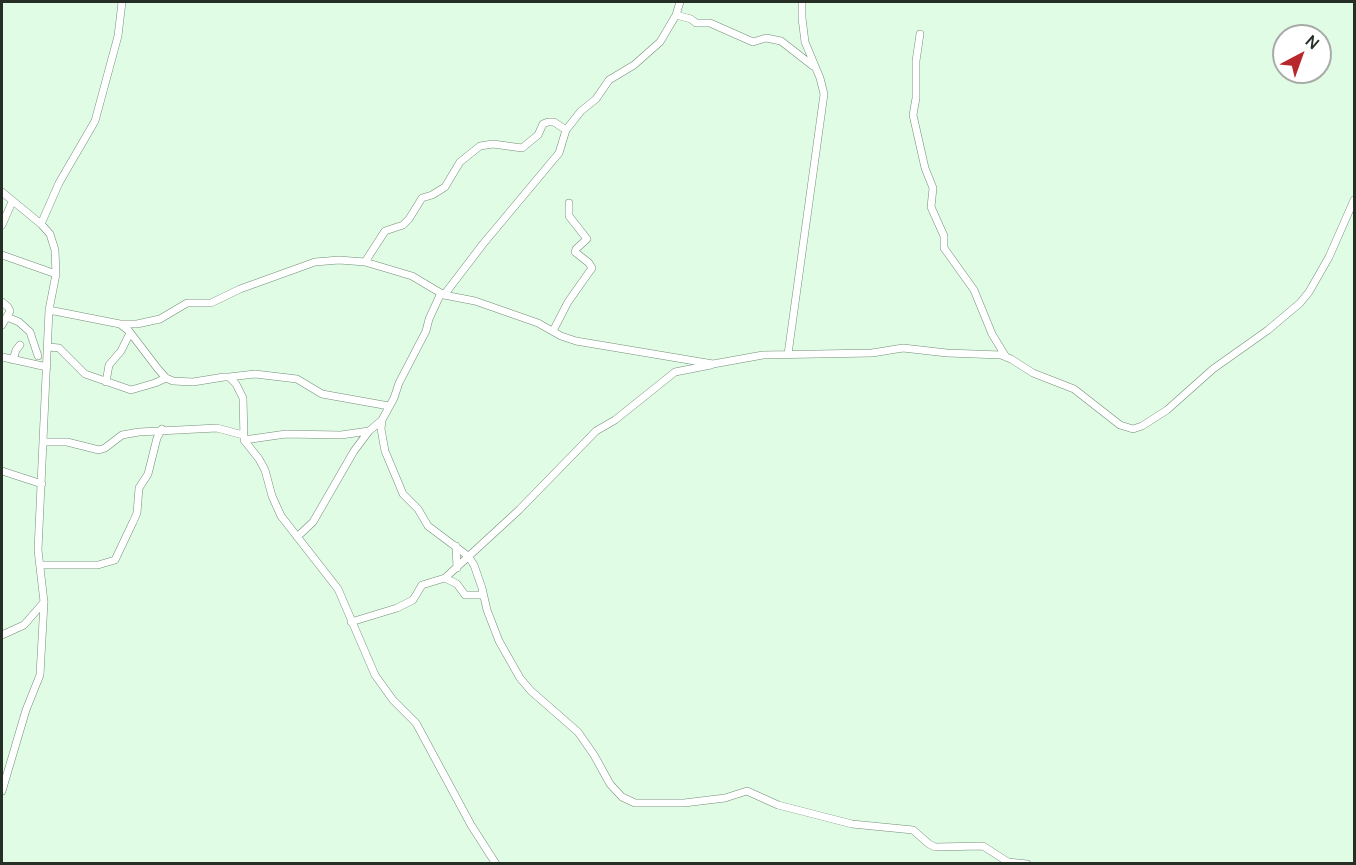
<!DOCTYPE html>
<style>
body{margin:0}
#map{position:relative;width:1356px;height:865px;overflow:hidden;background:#e1fce5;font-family:Manrope,sans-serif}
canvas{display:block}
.frame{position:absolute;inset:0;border:3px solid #252f26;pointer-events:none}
.north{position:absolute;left:1272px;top:24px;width:60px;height:60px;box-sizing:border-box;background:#fff;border:2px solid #a8aca8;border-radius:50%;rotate:41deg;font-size:16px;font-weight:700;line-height:24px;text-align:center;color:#252f26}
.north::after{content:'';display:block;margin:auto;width:21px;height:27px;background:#b7272c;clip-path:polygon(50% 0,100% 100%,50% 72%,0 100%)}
</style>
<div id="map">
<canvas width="1356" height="865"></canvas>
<div class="frame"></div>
<div class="north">N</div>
</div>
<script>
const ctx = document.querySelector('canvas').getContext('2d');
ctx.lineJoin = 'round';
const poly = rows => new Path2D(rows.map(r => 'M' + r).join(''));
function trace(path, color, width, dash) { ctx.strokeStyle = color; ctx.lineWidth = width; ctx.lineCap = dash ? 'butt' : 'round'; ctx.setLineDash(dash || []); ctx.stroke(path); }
const street = poly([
 [676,15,691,19,696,23,710,23,753,42,766,38,781,41,813,66],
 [920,34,916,61,916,98,913,115,925,168,933,188,931,207,944,236,944,248,974,290,992,334,1006,357],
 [2,192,41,224,50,234,55,250,56,274,49,310,38,550,44,602,40,675,26,710,2,791],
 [41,224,59,183,95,121,118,36,122,2],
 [2,225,12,202],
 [2,255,56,274],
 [365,262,385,231,403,225,409,219,422,198,432,195,445,187,460,162,480,146,493,144,522,148,538,135,543,124,548,122,554,122,566,130],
 [441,293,429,319,426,331,399,383,394,398,382,420,381,429,385,451,403,494,418,509,428,526,468,556,474,565,482,588,487,610,499,641,520,678,531,691,578,732,594,755,610,784,622,797,635,803,684,803,725,798,747,791,778,805,852,824,913,830,929,844,935,847,983,846,1008,862,1027,864],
 [444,295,483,244,559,153,566,130,581,111,596,99,609,80,634,65,660,42,676,15,680,2],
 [2,302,8,307,10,311,2,325],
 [49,310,120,324,129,331,158,369,166,378,173,381,193,382,224,377,229,377,236,384,243,398,244,440,259,459,265,470,272,496,281,516,338,589,375,675,393,700,416,723,471,825,496,864],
 [7,317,19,322,30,332,38,356],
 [120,324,137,324,160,319,187,303,211,303,240,289,315,262,339,260,365,262,412,276,444,295,475,301,538,323,561,336,576,341,713,364,763,355,872,353,903,348,947,353,1001,355,1011,359,1033,373,1074,389,1120,425,1133,429,1142,426,1167,410,1213,369,1268,330,1300,303,1309,292,1329,257,1354,200],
 [553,331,568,302,592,268,589,263,575,252,576,249,587,239,569,216,569,203],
 [49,347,59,348,85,374,131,390,155,383,166,378],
 [788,354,824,94,820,78,805,42,802,18,802,2],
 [2,357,47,367],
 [13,360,16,350,20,345],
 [229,377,255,374,297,379,322,394,389,406],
 [106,382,109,365,121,351,130,333],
 [244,440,286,434,341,435,369,431],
 [44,442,67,442,99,450,105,448,122,435,139,432,217,428,243,435],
 [2,471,42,484],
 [297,537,313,522,354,451,369,431,382,420],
 [456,546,457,568],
 [40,565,98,565,115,560,133,522,137,513,139,488,148,474,157,438,162,429],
 [445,578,457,584,465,595,483,595],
 [351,622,397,608,413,600,422,585,445,578,519,510,596,431,615,420,675,372,711,365],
 [2,635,24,625,44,602]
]);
trace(street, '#738d78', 8);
trace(street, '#fff', 7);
</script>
